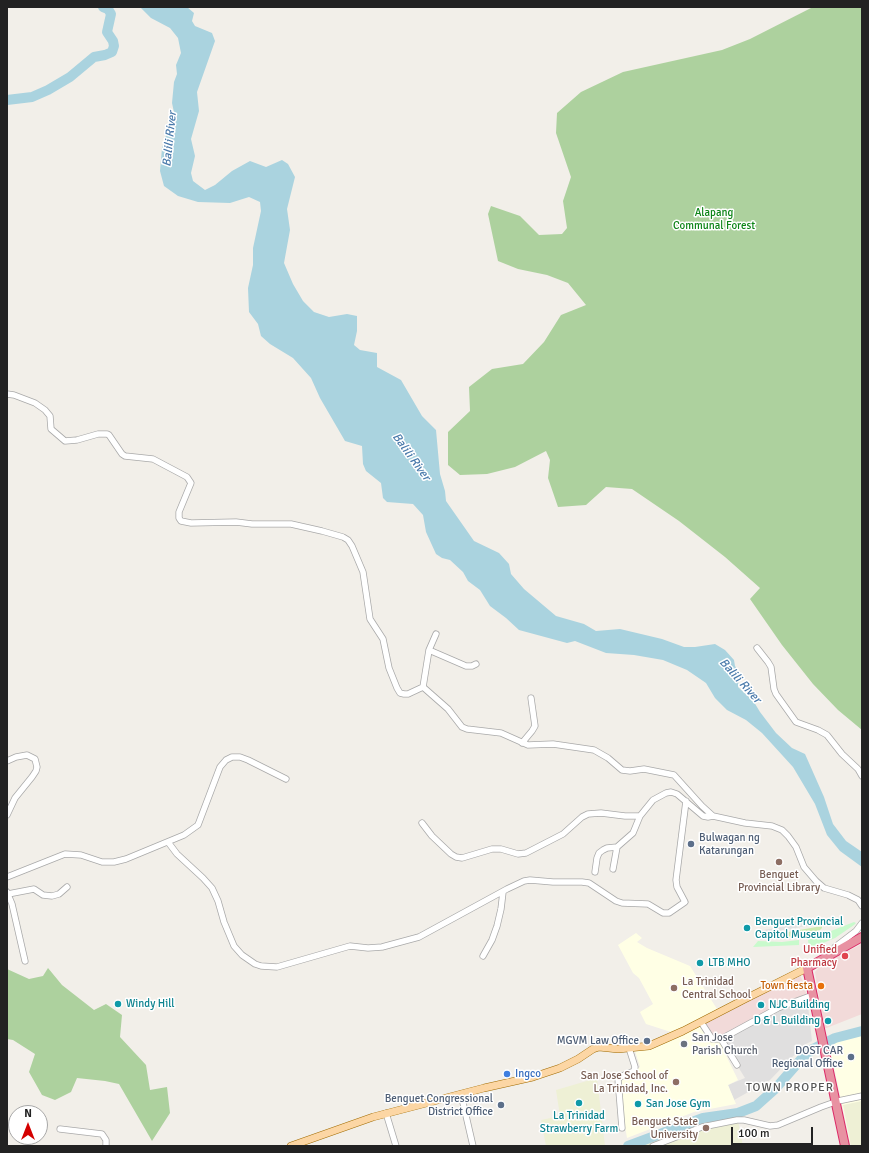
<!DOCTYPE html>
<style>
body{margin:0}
#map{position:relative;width:869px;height:1153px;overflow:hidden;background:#f2efe9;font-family:Signika,sans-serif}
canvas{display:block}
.frame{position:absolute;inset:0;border:8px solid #222;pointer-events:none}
.north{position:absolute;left:8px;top:1105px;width:40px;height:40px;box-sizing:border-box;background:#fff;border:1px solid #a7a7a7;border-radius:50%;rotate:0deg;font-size:11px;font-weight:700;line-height:16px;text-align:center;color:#222}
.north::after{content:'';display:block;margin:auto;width:14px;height:18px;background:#d40000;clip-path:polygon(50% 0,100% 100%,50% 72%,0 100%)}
.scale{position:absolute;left:731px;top:1127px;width:82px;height:18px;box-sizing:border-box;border:2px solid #222;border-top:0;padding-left:5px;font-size:12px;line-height:14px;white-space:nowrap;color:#222;-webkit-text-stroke:3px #fff;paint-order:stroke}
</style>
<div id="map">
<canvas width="869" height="1153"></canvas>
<div class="frame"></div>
<div class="north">N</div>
<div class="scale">100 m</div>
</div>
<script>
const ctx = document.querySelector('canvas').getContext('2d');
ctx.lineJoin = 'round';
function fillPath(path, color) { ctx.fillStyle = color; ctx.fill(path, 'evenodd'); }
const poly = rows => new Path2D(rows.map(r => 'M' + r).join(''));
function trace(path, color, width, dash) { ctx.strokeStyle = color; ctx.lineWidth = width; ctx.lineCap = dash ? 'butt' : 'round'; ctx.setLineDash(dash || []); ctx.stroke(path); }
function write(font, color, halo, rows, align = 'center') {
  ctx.font = font + ' Signika,sans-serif'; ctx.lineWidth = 3; ctx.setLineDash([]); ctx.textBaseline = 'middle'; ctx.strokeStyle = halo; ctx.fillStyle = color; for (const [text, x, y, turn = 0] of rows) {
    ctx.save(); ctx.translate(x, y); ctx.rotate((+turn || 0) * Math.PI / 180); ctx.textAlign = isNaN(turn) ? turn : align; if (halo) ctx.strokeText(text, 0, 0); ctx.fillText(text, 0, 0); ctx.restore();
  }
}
fillPath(poly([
 [807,997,812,1041,804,1045,770,1080,734,1100,728,1085,745,1078,732,1057,721,1036]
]), '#e0dfdf');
fillPath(poly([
 [862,943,862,1014,824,1029,815,972,822,964,858,946],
 [800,975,804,984,807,997,721,1036,712,1038,704,1024]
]), '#f2dad9');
fillPath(poly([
 [636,933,642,938,637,942,647,948,690,966,717,1009,674,1033,646,1024,640,1012,653,1004,639,978,633,973,618,945],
 [700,1026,710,1041,719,1041,738,1080,728,1085,736,1104,694,1112,627,1138,621,1102,619,1080,640,1067,635,1051],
 [862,1034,862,1146,851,1146,829,1044]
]), '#ffffe5');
fillPath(poly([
 [597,1078,605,1146,546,1146,541,1120,560,1116,556,1090],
 [862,1101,862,1146,851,1146,843,1105],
 [721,1115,723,1125,738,1121,743,1146,622,1146,689,1120,709,1116]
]), '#eef0d5');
fillPath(poly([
 [822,926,822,928,820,930,796,937,782,938,771,937,771,935]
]), '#cdebb0');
fillPath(poly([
 [813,7,862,7,862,730,838,710,813,684,782,645,750,599,760,588,725,557,679,521,632,489,606,487,586,505,558,507,548,478,550,460,546,451,515,467,487,474,460,475,448,465,448,432,470,411,469,387,492,369,523,364,544,342,561,315,586,305,568,283,547,275,518,269,498,261,488,214,491,206,520,216,539,235,562,234,567,228,563,201,571,177,556,133,557,113,581,92,623,72,722,50,750,39],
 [48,968,62,985,94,1010,106,1004,122,1015,120,1037,146,1065,150,1090,167,1087,170,1113,152,1141,119,1084,105,1081,77,1078,71,1092,55,1100,42,1095,29,1072,35,1054,13,1040,7,1039,7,969,29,979,43,976]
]), '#add19e');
fillPath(poly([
 [854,922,856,923,854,925,835,938,809,949,808,940],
 [799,940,799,945,753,947,758,941,782,942]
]), '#c8facc');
fillPath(poly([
 [831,918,830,922,761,934,758,931]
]), '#e2e2e2');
fillPath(poly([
 [140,7,187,7,194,13,192,21,195,26,212,33,215,41,197,92,199,111,191,139,195,156,191,173,193,181,205,190,215,185,232,171,250,161,266,167,282,160,288,164,295,177,287,209,290,230,284,263,293,284,303,301,314,312,329,317,347,314,357,316,357,331,354,345,360,350,377,353,377,367,401,380,422,416,436,430,440,474,445,491,446,501,474,541,499,553,509,564,511,574,524,589,556,616,584,624,596,631,620,629,662,639,684,647,695,647,715,644,725,650,734,660,735,666,739,672,738,687,754,702,760,712,776,733,792,748,805,754,824,797,833,824,846,841,862,852,862,867,840,851,827,835,815,804,793,767,762,733,746,720,727,710,715,698,706,683,687,670,663,660,634,655,606,653,575,641,567,643,519,630,506,618,490,606,480,590,468,581,463,572,450,560,442,558,436,554,426,532,423,515,413,504,387,502,383,498,381,483,366,471,363,464,362,446,345,441,320,398,311,378,293,358,270,344,261,336,258,324,249,312,248,288,253,265,253,248,261,211,260,202,249,197,230,203,198,202,178,196,164,186,160,171,162,148,169,126,175,117,172,103,174,82,177,74,176,65,181,53,178,38,170,28,151,18]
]), '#aad3df');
trace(poly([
 [7,100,32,97,48,90,70,77,94,57,105,55,112,52,114,46,113,41,107,32,111,14,108,9,103,7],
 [628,1146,703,1118,738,1113,756,1106,775,1089,804,1056,813,1049,835,1038,862,1031]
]), '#aad3df', 10);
const minor = poly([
 [7,394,14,395,35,403,45,410,50,416,51,429,65,441,77,440,98,434,107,434,109,435,122,454,125,456,153,459,187,477,191,483,179,512,179,518,181,521,191,523,236,522,252,524,291,524,322,531,343,537,348,540,352,546,363,572,370,619,383,639,389,668,397,688,400,693,404,694,408,694,423,687,448,709,462,727,467,729,501,733,528,745,553,744,594,750,608,758,622,770,630,771,644,769,674,775,702,806,713,816,745,823,772,826,782,830,788,836,796,847,804,867,816,881,824,888,848,895,858,900,862,906],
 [757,648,768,662,771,667,774,689,776,694,796,722,818,730,827,735,842,754,858,769,862,776],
 [429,650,466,666,472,666,476,664],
 [423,687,429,650,436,634],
 [522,743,532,731,535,726,531,698],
 [7,761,16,757,27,755,35,759,37,767,36,771,32,777,15,798,7,815],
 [422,823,432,836,451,854,456,857,462,858,492,849,501,849,518,854,526,853,563,834,582,817,588,814,601,813,625,816,640,816,653,800,666,793,671,792,677,794,703,816,708,817,713,816],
 [168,842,177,854,203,878,212,888,218,901,224,922,234,946,242,955,255,964,261,966,277,967,350,946,368,948,382,947,419,937,507,889,524,881,530,880,553,882,582,882,589,883,616,901,622,903,648,904,663,913,669,913,685,902,677,887,676,880,686,801],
 [613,869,617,847,633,833,640,816],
 [595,872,597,858,599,853,603,850,607,848,617,847],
 [7,877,65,854,81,855,102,862,114,862,126,859,184,835,198,825,220,767,226,760,232,757,240,757,248,760,286,779],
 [7,892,12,904,25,961],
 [8,894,34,889,43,895,52,896,59,894,67,887],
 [832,953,835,947,856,931,862,923],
 [483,956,492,940,497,926,501,909,503,892],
 [701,1022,712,1039,721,1039,778,1008,813,995],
 [721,1039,737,1065],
 [461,1094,473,1146],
 [386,1113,396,1146],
 [622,1128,618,1079,622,1076,634,1071,635,1067,629,1048],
 [60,1129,102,1134,106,1140,106,1146],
 [653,1146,702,1127,737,1120,744,1120,770,1126,778,1125,821,1107,838,1101,862,1096]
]);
const major = poly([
 [291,1146,373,1117,484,1088,533,1077,560,1068,578,1059,593,1049,599,1047,618,1049,649,1046,683,1031,745,999,807,968]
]);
const highway = poly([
 [845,1146,807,968,862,937]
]);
trace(minor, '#a9a9a9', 7);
trace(major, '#a06b00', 8);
trace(highway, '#dc2a67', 10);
trace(minor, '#fff', 5.5);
trace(major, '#fcd6a4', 7);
trace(highway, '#e892a2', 8);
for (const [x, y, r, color] of [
 [691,844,4,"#5c6f8a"],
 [779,862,4,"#8d6e63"],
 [747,928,4,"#0f9aa8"],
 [845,956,4,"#e0444e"],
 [700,963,4,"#0f9aa8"],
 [821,986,4,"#e8710a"],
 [674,988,4,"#8d6e63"],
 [118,1004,4,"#0f9aa8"],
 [761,1005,4,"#0f9aa8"],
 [828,1021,4,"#0f9aa8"],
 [647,1041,4,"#5c6f8a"],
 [684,1044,4,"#6b7280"],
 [851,1057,4,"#5c6f8a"],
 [507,1074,4,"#3f7fe0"],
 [676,1082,4,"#8d6e63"],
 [579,1103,4,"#0f9aa8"],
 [638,1104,4,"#0f9aa8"],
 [501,1105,4,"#5c6f8a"],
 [706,1128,4,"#8d6e63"]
]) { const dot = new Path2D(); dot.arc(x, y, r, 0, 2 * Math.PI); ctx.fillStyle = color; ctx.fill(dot); trace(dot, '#fff', 1.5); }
write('11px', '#0c8416', '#fff', [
 ["Alapang",714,213],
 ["Communal Forest",714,226]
]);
write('11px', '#4e5e75', '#fff', [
 ["Bulwagan ng",699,838,"left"],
 ["Katarungan",699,851,"left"],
 ["MGVM Law Office",639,1041],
 ["DOST CAR",843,1051],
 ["Regional Office",843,1064],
 ["Benguet Congressional",493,1099],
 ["District Office",493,1112]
], 'right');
write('11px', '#785e54', '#fff', [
 ["Benguet",779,875,"center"],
 ["Provincial Library",779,888,"center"],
 ["La Trinidad",682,982,"left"],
 ["Central School",682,995,"left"],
 ["San Jose School of",668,1076],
 ["La Trinidad, Inc.",668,1089],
 ["Benguet State",698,1122],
 ["University",698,1135]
], 'right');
write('11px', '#0d838f', '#fff', [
 ["Benguet Provincial",755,922],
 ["Capitol Museum",755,935],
 ["LTB MHO",708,963],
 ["Windy Hill",126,1004],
 ["NJC Building",769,1005],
 ["D & L Building",820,1021,"right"],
 ["San Jose Gym",646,1104],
 ["La Trinidad",579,1116,"center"],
 ["Strawberry Farm",579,1129,"center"]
], 'left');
write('11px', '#be3a42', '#fff', [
 ["Unified",837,950],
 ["Pharmacy",837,963]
], 'right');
write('11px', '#c56008', '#fff', [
 ["Town fiesta",813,986]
], 'right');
write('11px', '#5b616d', '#fff', [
 ["San Jose",692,1038],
 ["Parish Church",692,1051]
], 'left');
write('11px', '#366cbe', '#fff', [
 ["Ingco",515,1074]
], 'left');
write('italic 12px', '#4a7aab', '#fff', [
 ["Balili River",170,139,-84],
 ["Balili River",411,457,54],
 ["Balili River",740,681,48]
]);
ctx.letterSpacing = '1px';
write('12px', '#555', '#fff', [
 ["TOWN PROPER",790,1088]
]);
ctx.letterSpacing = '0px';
</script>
